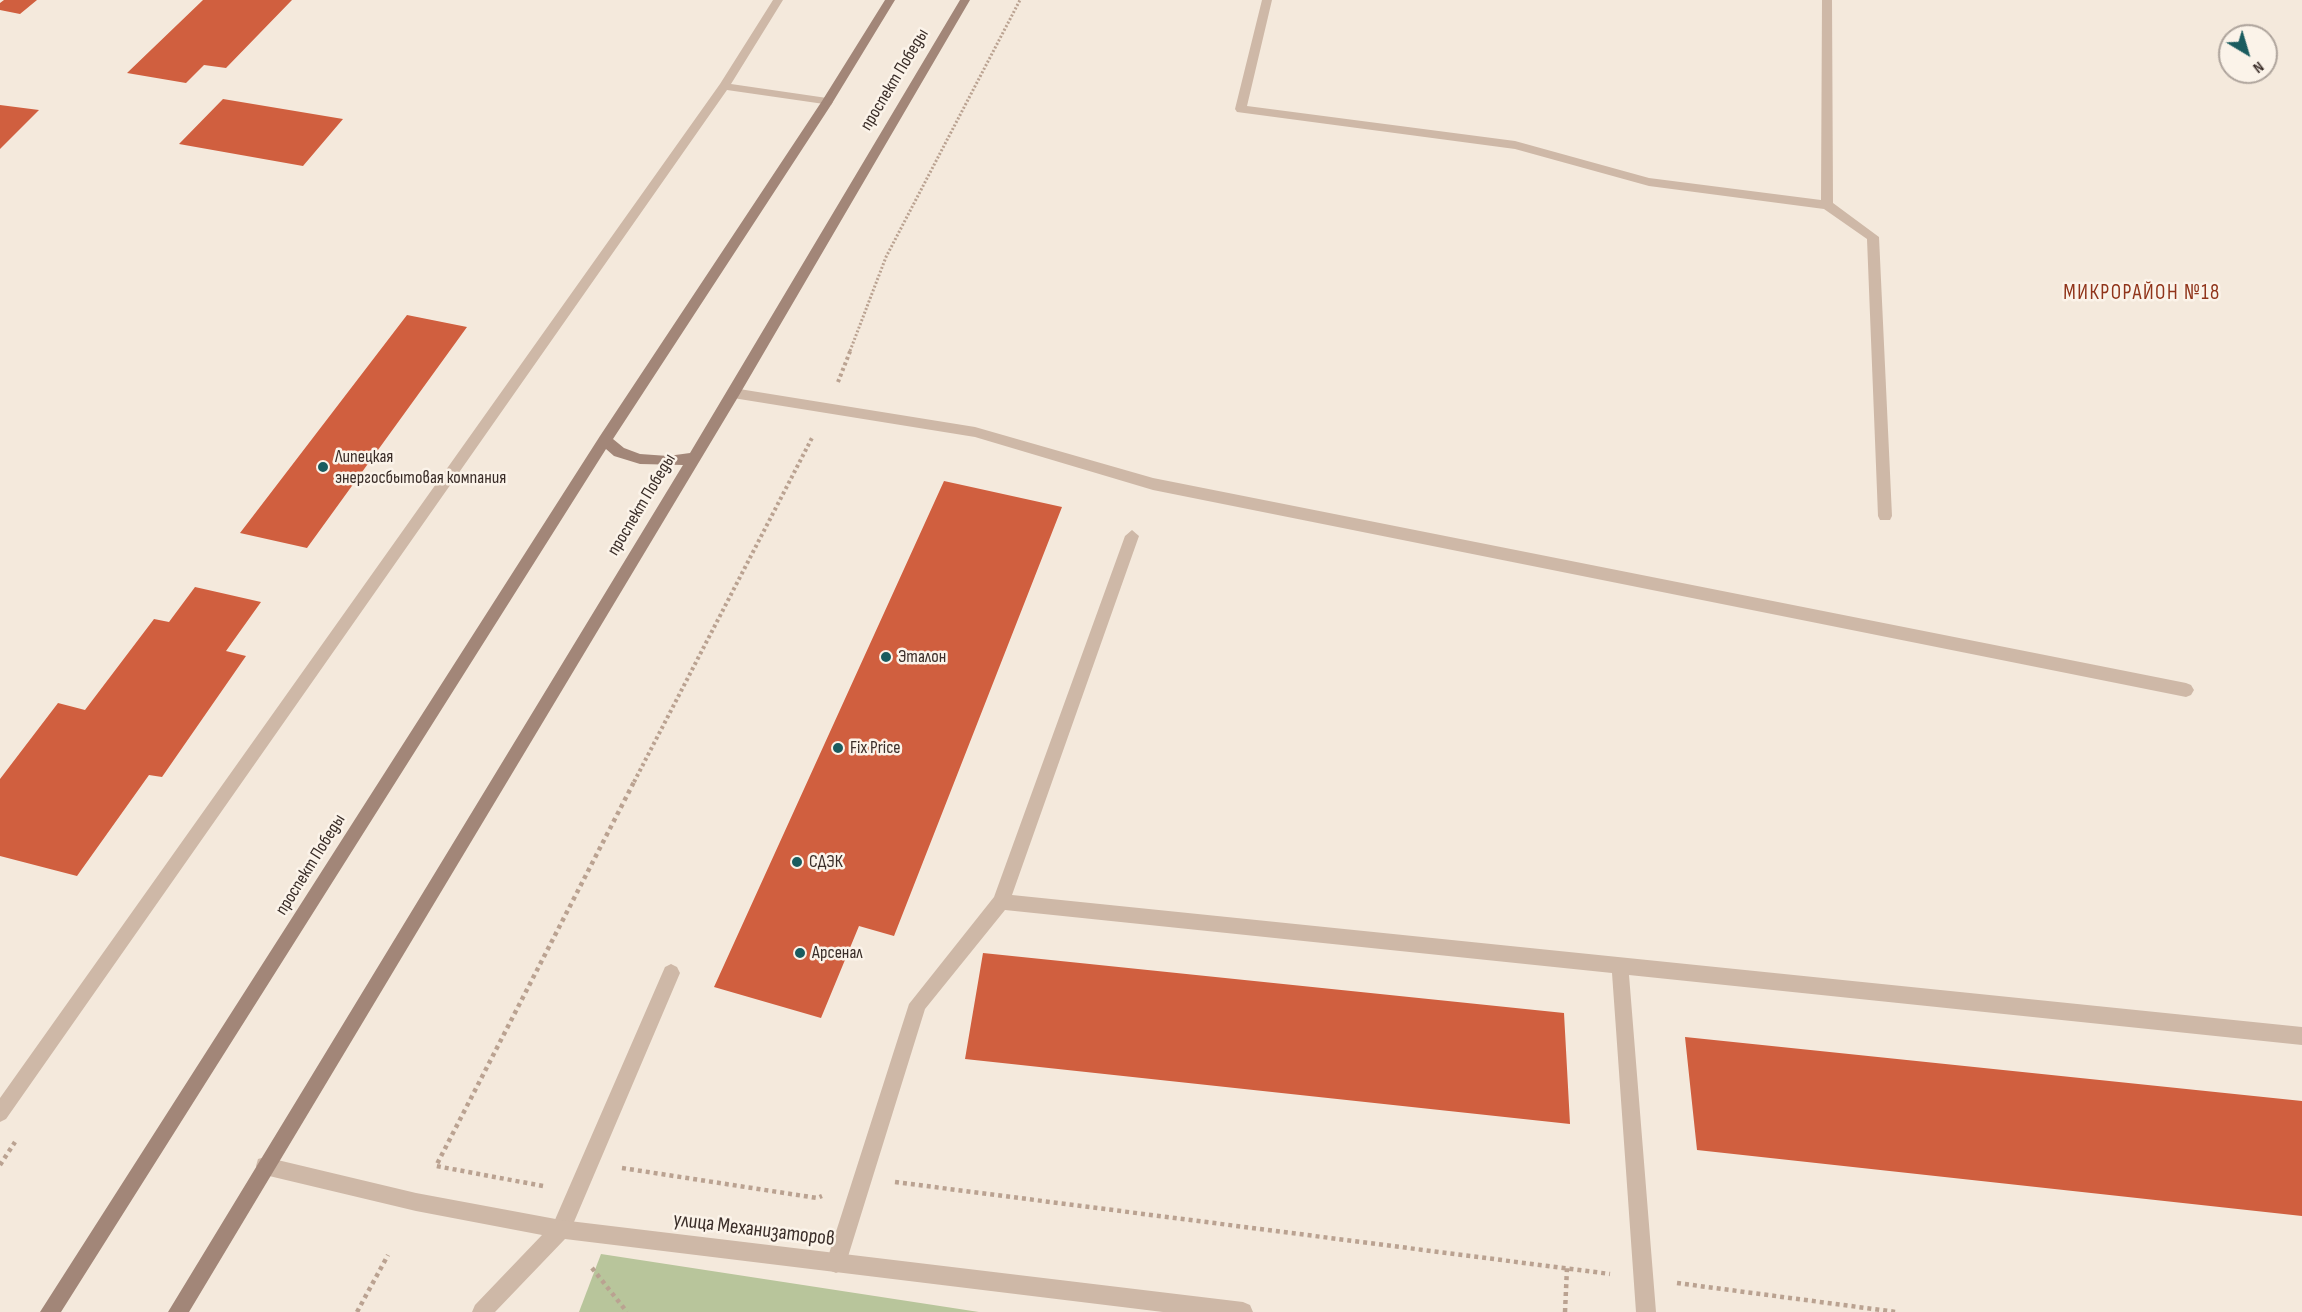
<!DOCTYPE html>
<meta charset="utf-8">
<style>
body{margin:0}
#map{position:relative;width:2302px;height:1312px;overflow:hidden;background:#f4e9dc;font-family:"Sofia Sans Condensed",sans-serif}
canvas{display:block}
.north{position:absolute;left:2218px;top:24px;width:60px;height:60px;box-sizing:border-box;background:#fbf3e9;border:2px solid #aea49c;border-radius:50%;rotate:142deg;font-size:16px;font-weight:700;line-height:24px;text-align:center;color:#3a2d28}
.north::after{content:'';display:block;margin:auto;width:21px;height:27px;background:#1a5c5f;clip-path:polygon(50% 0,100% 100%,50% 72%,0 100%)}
</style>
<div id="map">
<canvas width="2302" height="1312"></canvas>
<div class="north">N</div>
</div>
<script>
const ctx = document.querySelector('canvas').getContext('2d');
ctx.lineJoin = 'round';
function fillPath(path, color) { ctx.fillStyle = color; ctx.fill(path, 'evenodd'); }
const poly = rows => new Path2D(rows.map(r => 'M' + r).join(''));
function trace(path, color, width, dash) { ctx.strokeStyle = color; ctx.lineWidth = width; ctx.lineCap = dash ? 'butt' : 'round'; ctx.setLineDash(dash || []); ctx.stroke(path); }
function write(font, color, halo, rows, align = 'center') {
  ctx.font = font + ' "Sofia Sans Condensed",sans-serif'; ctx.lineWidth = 5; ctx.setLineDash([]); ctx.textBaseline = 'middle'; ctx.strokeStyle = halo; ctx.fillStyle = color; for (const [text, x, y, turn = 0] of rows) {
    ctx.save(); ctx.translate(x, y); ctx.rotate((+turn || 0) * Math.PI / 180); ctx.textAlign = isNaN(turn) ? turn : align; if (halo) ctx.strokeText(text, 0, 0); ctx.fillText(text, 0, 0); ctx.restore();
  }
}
fillPath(poly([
 [601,1254,979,1312,579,1312]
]), '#b8c59b');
fillPath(poly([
 [4,0,37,0,20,14,0,10,0,3],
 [203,0,292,0,226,68,204,65,186,83,127,73],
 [223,99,343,119,303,166,179,144],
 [0,105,39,110,0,149],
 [407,315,467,327,307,548,240,533],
 [944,481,1062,507,894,936,859,926,821,1018,714,987],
 [195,587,261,602,226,651,246,656,162,777,149,775,77,876,0,856,0,779,58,703,85,710,154,619,169,622],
 [983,953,1564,1013,1570,1124,965,1059],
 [1685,1037,2302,1101,2302,1216,1697,1150]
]), '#d05f3f');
trace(poly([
 [850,351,886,257,1020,0]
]), '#baa291', 3, [2, 2]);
trace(poly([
 [838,382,851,349],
 [634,782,813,436]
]), '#baa291', 4, [3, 3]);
trace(poly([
 [0,1165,15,1142],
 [622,1168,817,1198,822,1196],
 [895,1182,1610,1274],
 [543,1186,436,1166,635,780],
 [592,1268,627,1312],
 [1677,1283,1896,1312],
 [357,1312,388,1255],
 [1565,1312,1567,1268]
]), '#baa291', 4.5, [4, 4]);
fillPath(poly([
 [773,0,783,0,731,84,827,98,833,102,831,105,727,90,6,1119,0,1122,0,1098,720,84,773,0],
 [1262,0,1272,0,1247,106,1515,141,1649,178,1821,200,1822,0,1832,0,1833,203,1879,237,1892,516,1890,520,1880,520,1878,516,1867,239,1824,209,1649,186,1515,149,1237,112,1235,109,1262,0],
 [733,388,975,427,1153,478,2186,683,2191,685,2194,690,2191,695,2186,697,1153,490,975,437,733,398,726,393,733,388],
 [1132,530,1139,536,1012,895,2302,1027,2302,1045,1629,975,1656,1312,1636,1312,1612,973,1005,910,925,1009,846,1263,843,1270,836,1273,829,1270,826,1263,909,1004,994,897,1125,536,1132,530],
 [671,964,677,967,680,973,568,1236,561,1238,554,1236,552,1229,554,1222,665,967,671,964]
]), '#ceb8a7');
fillPath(poly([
 [265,1157,416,1193,561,1220,1243,1302,1250,1305,1253,1312,1163,1312,565,1239,495,1312,472,1312,475,1305,542,1235,416,1211,265,1175,258,1173,256,1166,258,1159,265,1157]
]), '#ceb8a7');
fillPath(poly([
 [885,0,895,0,831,105,613,439,624,448,640,454,668,456,690,453,960,0,970,0,738,397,189,1312,168,1312,683,465,640,464,614,456,606,449,61,1312,40,1312,600,436,822,101,885,0]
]), '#a28678');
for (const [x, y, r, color] of [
 [323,467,6,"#1a5c5f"],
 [886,657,6,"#1a5c5f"],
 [838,748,6,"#1a5c5f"],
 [797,862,6,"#1a5c5f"],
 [800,953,6,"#1a5c5f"]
]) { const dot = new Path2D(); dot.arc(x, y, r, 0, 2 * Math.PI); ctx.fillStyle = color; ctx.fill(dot); trace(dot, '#fbf3e9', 2); }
write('18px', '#3a2d28', '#fbf3e9', [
 ["проспект Победы",895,80,-59],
 ["проспект Победы",642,505,-59],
 ["проспект Победы",311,865,-58]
]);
write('18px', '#3a2d28', '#fbf3e9', [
 ["Липецкая",335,457],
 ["энергосбытовая компания",335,478],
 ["Эталон",898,657],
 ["Fix Price",850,748],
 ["СДЭК",809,862],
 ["Арсенал",812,953]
], 'left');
ctx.letterSpacing = '1.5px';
write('21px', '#90341a', '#fbf3e9', [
 ["МИКРОРАЙОН №18",2142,294]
]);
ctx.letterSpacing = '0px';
write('21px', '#3a2d28', '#fbf3e9', [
 ["улица Механизаторов",754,1230,7]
]);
</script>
